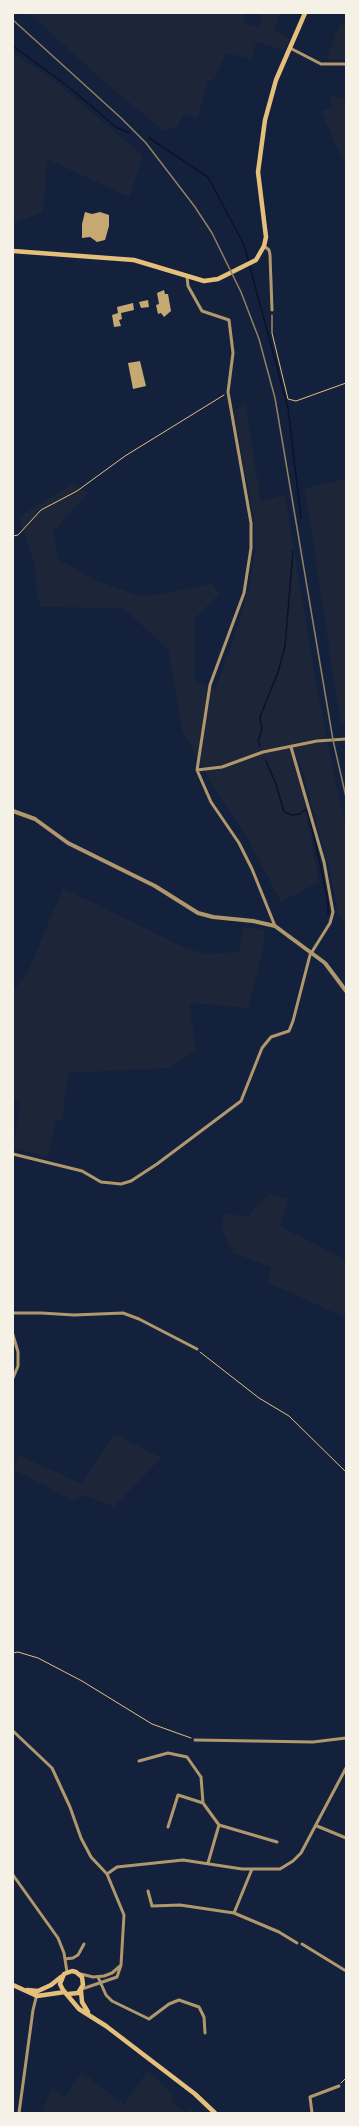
<!DOCTYPE html>
<style>
body{margin:0}
#map{position:relative;width:359px;height:2126px;overflow:hidden;background:#14213d;font-family:Helvetica,sans-serif}
canvas{display:block}
.frame{position:absolute;inset:0;border:14px solid #f6f1e7;pointer-events:none}
</style>
<div id="map">
<canvas width="359" height="2126"></canvas>
<div class="frame"></div>
</div>
<script>
const ctx = document.querySelector('canvas').getContext('2d');
ctx.lineJoin = 'round';
function fillPath(path, color) { ctx.fillStyle = color; ctx.fill(path, 'evenodd'); }
const poly = rows => new Path2D(rows.map(r => 'M' + r).join(''));
function trace(path, color, width, dash) { ctx.strokeStyle = color; ctx.lineWidth = width; ctx.lineCap = dash ? 'butt' : 'round'; ctx.setLineDash(dash || []); ctx.stroke(path); }
fillPath(poly([
 [29,13,245,13,243,23,259,27,262,13,278,13,280,14,274,31,290,39,284,50,256,42,252,59,226,53,214,80,207,81,198,118,183,114,178,126,164,131,109,86],
 [346,22,346,60,327,59,339,25],
 [13,53,50,77,143,156,129,197,47,159,43,212,13,224],
 [334,96,346,100,346,169,321,111,332,108,330,97],
 [245,404,261,502,285,494,315,677,339,800,346,824,346,928,338,912,330,873,301,766,295,754,319,882,281,902,243,830,215,789,182,730,168,649,123,608,40,607,35,581,37,573,19,517,73,483,88,493,53,532,58,559,95,580,141,597,212,584,219,594,194,619,194,680,215,690,239,622,250,583,255,551,254,521,234,411],
 [346,479,346,718,341,727,305,488],
 [63,888,183,947,205,954,239,952,244,927,264,930,264,946,248,1008,189,1003,196,1050,170,1068,68,1073,62,1121,56,1119,48,1157,13,1148,21,1102,13,1099,13,992,29,969],
 [269,1193,288,1199,280,1226,346,1260,346,1318,269,1283,271,1267,233,1253,222,1230,224,1213,247,1217],
 [114,1433,161,1458,114,1507,84,1495,73,1501,13,1469,19,1455,82,1484],
 [148,2070,174,2096,171,2102,185,2112,190,2108,197,2113,42,2113,51,2089,65,2097,82,2072,124,2105]
]), '#1d2539');
trace(poly([
 [13,46,69,87,117,128,130,133],
 [149,138,208,177,244,245,288,408,301,518],
 [260,746,258,741,262,729,260,717,278,672,285,646,293,551],
 [266,761,276,784,284,812,292,815,300,814,305,810,308,812,321,868,328,903,328,915]
]), '#0b132b', 1.5);
fillPath(poly([
 [85,212,92,214,100,212,109,215,109,226,105,240,97,242,90,237,82,238,82,224],
 [164,290,165,294,168,294,171,311,164,317,161,313,158,314,156,305,159,304,157,293],
 [148,300,149,307,141,308,139,302],
 [133,303,134,310,121,313,122,319,119,320,121,326,114,327,112,315,118,313,117,307],
 [140,361,146,386,133,389,128,363]
]), '#c6a872');
trace(poly([
 [272,315,272,333,288,399,296,401,346,383],
 [13,536,18,535,41,510,77,491,125,456,224,395],
 [200,1352,259,1398,289,1416,346,1472],
 [13,1653,18,1652,38,1658,82,1681,152,1724,191,1738],
 [341,2083,346,2078]
]), '#e5c07b', 1);
trace(poly([
 [290,48,321,64,346,64],
 [264,246,269,250,270,255,272,310],
 [187,276,188,286,202,311,229,320,233,353,228,392,251,523,251,548,244,593,210,685,197,770,211,802,239,843,252,869,275,926],
 [197,770,222,767,263,752,317,741,346,739],
 [13,1154,82,1171,101,1182,121,1184,131,1181,157,1164,241,1101,262,1048,271,1037,289,1031,293,1021,310,955,330,923,333,912,324,862,291,747],
 [13,1313,41,1313,74,1315,123,1313,139,1319,197,1349],
 [13,1335,18,1352,18,1366,13,1378],
 [13,1731,52,1768,70,1807,81,1838,91,1857,107,1874,124,1915,121,1965,117,1977,82,1989],
 [195,1740,313,1742,346,1738],
 [139,1761,168,1753,187,1757,201,1777,203,1803],
 [317,1826,346,1838],
 [168,1827,178,1795,203,1803,219,1825],
 [208,1863,219,1825,277,1842],
 [252,1869,234,1913,279,1932,297,1943],
 [107,1874,117,1867,183,1860,242,1869,280,1869,293,1861,301,1853,346,1768],
 [13,1875,58,1938,64,1953,67,1972],
 [148,1891,152,1906,180,1905,234,1913],
 [302,1944,346,1971],
 [65,1959,73,1958,78,1955,84,1944],
 [81,1974,93,1977,104,1976,112,1973,120,1966],
 [98,1977,106,1995,112,2001,149,2019,169,2004,179,2000,199,2007,204,2017,205,2033],
 [19,2113,33,2010,37,1994],
 [312,2113,310,2097,339,2086]
]), '#b1986c', 3);
trace(poly([
 [13,811,35,819,68,843,155,886,198,913,213,917,253,921,275,926,325,963,346,991]
]), '#b1986c', 4);
trace(poly([
 [13,251,134,260,204,281,218,279,256,260,264,246,266,237,258,172,265,120,276,80,305,13],
 [13,1985,37,1996,65,1992],
 [27,1990,38,1991,51,1985,61,1977],
 [81,1991,82,2002,88,2012],
 [68,1994,78,1993,83,1985,82,1977,76,1972,72,1971,64,1974,60,1984,63,1990,79,2009,106,2026,195,2094,215,2113]
]), '#e5c07b', 4.5);
trace(poly([
 [13,20,120,117,146,143,195,207,212,233,241,292,259,339,275,398,333,740,346,797]
]), '#918062', 1.5);
</script>
